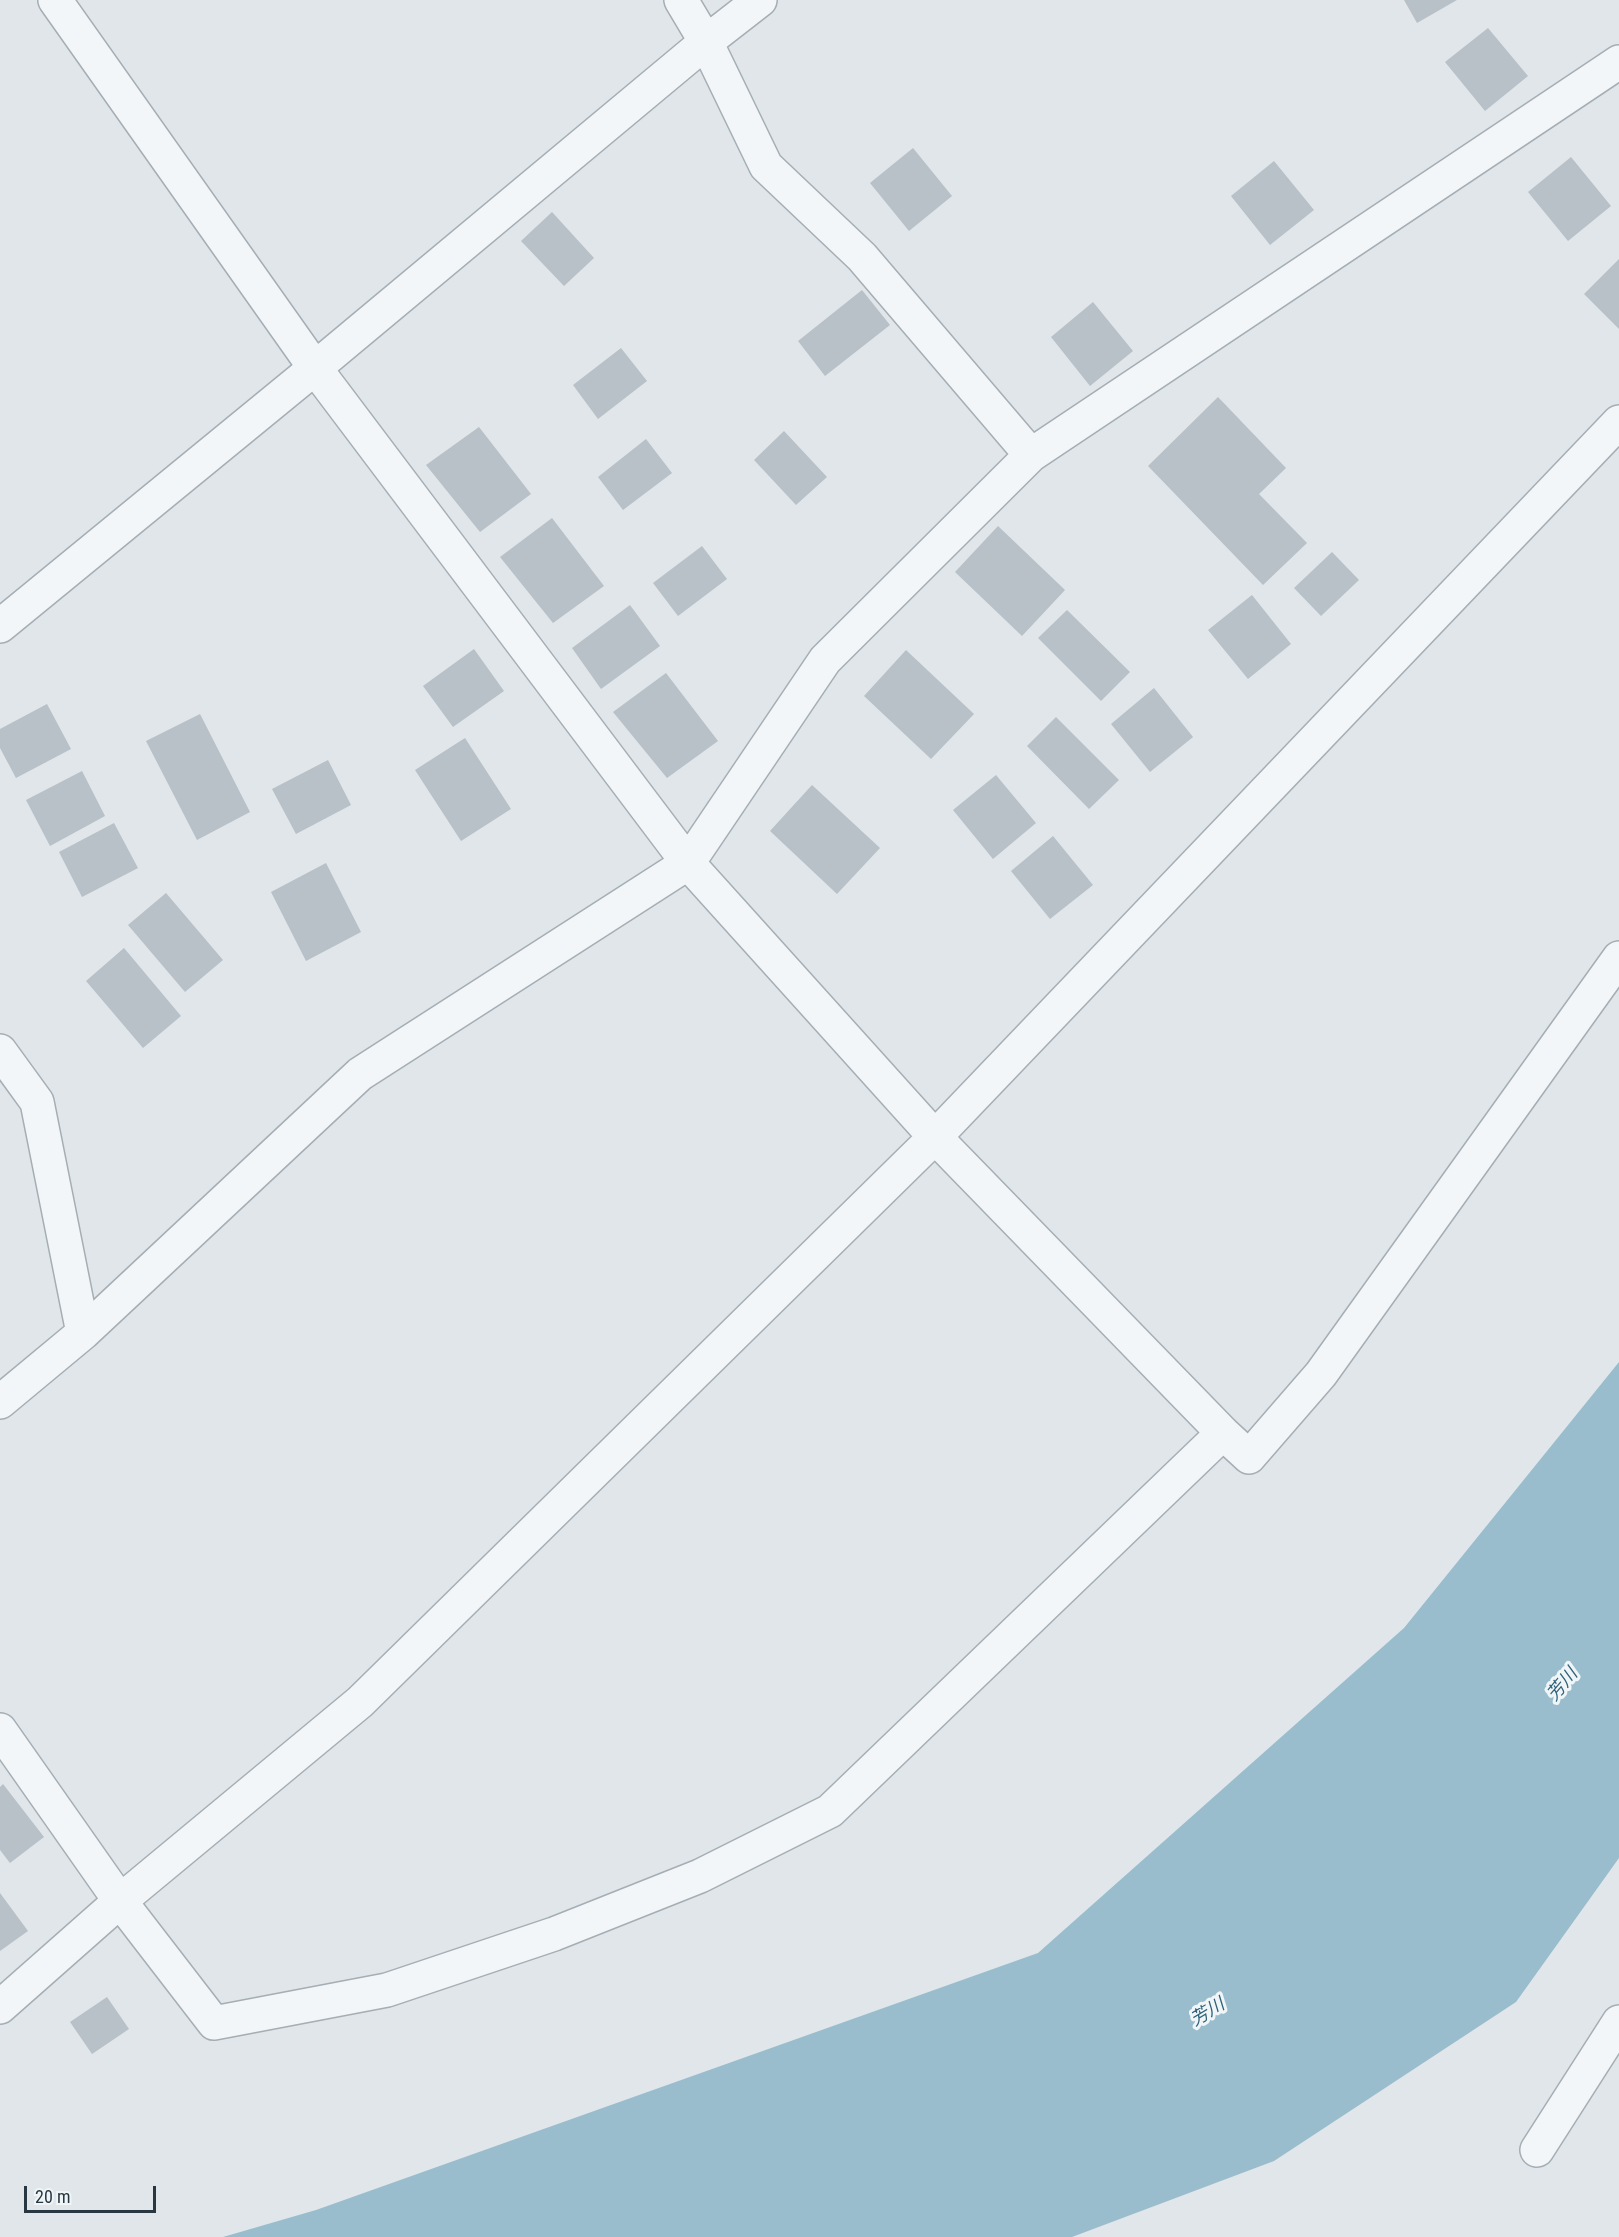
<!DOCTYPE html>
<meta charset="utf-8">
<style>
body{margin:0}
#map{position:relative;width:1619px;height:2237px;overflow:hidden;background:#e0e6ea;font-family:"Roboto Condensed",sans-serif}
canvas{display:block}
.scale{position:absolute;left:24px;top:2186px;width:132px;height:27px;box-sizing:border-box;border:3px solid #283742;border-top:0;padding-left:8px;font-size:18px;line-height:21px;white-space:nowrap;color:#283742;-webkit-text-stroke:4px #f0f5f7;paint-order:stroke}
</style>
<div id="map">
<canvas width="1619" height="2237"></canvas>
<div class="scale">20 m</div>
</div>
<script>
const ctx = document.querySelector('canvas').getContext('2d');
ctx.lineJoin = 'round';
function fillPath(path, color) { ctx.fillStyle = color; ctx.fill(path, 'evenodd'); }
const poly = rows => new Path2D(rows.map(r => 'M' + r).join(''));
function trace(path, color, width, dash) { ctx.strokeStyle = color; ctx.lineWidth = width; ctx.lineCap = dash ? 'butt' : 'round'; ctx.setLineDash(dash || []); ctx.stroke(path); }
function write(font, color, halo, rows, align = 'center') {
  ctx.font = font + ' "Roboto Condensed","Noto Sans JP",sans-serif'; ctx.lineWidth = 6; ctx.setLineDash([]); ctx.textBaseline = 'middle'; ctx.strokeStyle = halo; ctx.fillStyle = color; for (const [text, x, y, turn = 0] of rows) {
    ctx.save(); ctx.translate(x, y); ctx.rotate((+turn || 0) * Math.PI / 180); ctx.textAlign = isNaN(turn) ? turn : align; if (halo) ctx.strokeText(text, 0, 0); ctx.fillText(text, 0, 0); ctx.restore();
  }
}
fillPath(poly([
 [1619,1362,1619,1858,1516,2002,1274,2161,1072,2237,223,2237,316,2210,1038,1953,1404,1628]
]), '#99bdcc');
fillPath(poly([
 [1404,0,1457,0,1417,23],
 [1488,28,1528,76,1485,111,1445,62],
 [913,148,952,196,909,231,870,183],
 [1571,157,1611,206,1568,241,1528,192],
 [1274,161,1314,210,1270,245,1231,196],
 [552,212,594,258,564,286,521,241],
 [1619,259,1619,329,1584,294],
 [862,290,890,325,825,376,798,341],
 [1093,302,1133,351,1090,386,1051,337],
 [621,348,647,381,598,419,573,385],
 [1218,397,1286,468,1259,494,1307,543,1263,585,1148,466],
 [479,427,531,494,480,532,426,465],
 [784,431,827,477,796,505,754,460],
 [646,439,672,473,623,510,598,477],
 [552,518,604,586,553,623,500,557],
 [998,526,1065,590,1022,636,955,572],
 [702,546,727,579,678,616,653,583],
 [1332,552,1359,580,1321,616,1294,588],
 [1252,595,1291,644,1248,679,1208,630],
 [630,605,660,646,601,689,572,648],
 [1067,610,1130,672,1101,701,1038,638],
 [474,649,504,691,453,727,423,686],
 [906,650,974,714,931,759,864,696],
 [666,673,718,741,667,778,613,712],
 [1154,688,1193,737,1150,772,1111,724],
 [47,704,71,749,16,778,0,748,0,729],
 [200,714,250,812,197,840,146,741],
 [1056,717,1119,780,1089,809,1027,746],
 [465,738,511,809,461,841,415,770],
 [328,760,351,805,296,834,272,789],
 [82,771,105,816,50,846,26,800],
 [996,775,1036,823,993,859,953,810],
 [812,785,880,848,837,894,770,831],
 [114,823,138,868,82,897,59,852],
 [1053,836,1093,885,1050,919,1011,871],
 [326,863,361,932,306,961,271,892],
 [166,893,223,960,185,992,128,925],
 [124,948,181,1016,143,1048,86,981],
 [3,1784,44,1837,10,1863,0,1850,0,1787],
 [0,1893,28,1931,0,1951],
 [107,1997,129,2029,92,2054,70,2022]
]), '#b7c1c7');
const minor = poly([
 [55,0,315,368,688,863,935,1137,1223,1433,1249,1457,1321,1374,1619,958],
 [681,0,706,42,766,166,862,257,1031,455],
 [0,626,315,368,706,42,760,0],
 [0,1051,37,1102,83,1333],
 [0,1402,83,1333,360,1074,688,863,825,660,1031,455,1619,62],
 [0,1730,120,1901,214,2023,387,1990,554,1934,700,1876,830,1811,1223,1433],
 [0,2007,120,1901,360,1702,935,1137,1619,422],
 [1537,2150,1619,2022]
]);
trace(minor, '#a5aeb4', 36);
trace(minor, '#f3f6f8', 33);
write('italic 18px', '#2f6179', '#f0f5f7', [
 ["芳川",1563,1685,-50],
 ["芳川",1208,2013,-31]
]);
</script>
